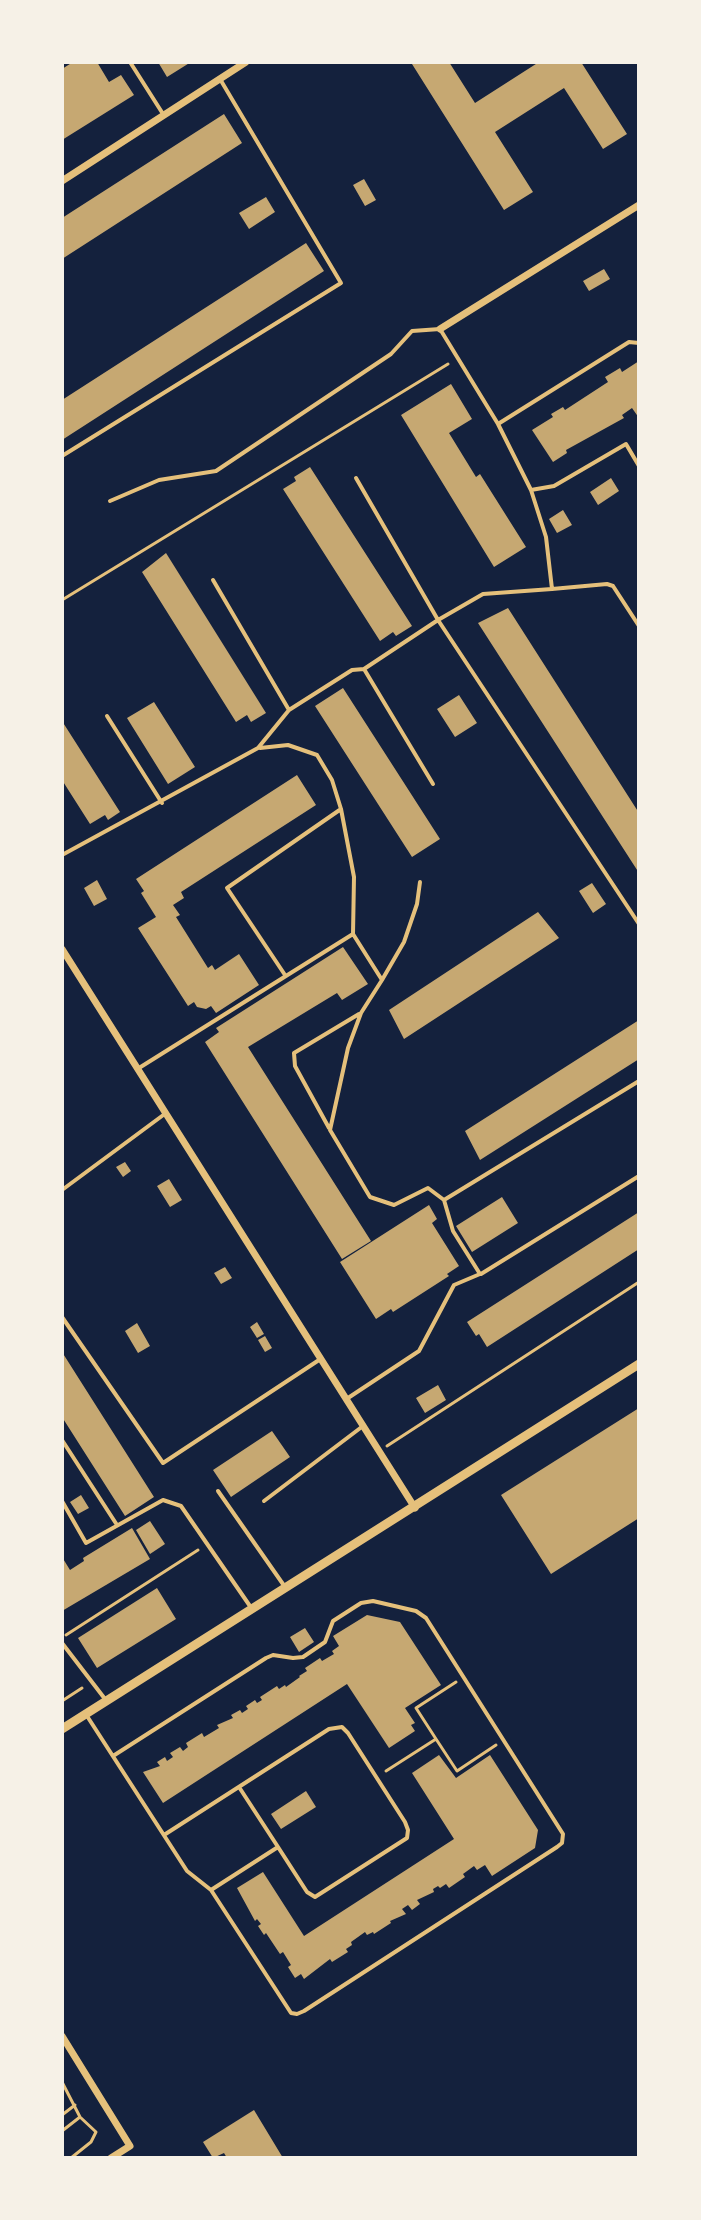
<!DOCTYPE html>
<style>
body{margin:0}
#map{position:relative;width:701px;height:2220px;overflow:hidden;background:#14213d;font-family:"PT Sans",sans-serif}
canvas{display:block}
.frame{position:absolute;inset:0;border:64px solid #f6f1e7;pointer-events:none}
</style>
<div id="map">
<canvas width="701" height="2220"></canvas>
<div class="frame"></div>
</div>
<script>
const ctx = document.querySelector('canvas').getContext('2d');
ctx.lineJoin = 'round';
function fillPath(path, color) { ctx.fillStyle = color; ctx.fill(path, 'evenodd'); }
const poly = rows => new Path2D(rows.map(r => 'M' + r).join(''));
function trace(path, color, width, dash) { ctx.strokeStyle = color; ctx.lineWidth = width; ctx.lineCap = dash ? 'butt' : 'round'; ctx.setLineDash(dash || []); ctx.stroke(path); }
fillPath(poly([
 [73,62,97,62,109,82,121,75,134,95,62,140,62,69],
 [158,62,191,62,167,77],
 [415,62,449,62,475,103,539,62,581,62,627,134,603,149,564,88,495,132,533,192,504,210,412,64],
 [224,114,242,143,62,259,62,218],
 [364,179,376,200,365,206,353,185],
 [266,197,275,212,249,229,239,213],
 [306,243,324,271,62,440,62,400],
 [604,269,610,279,589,291,583,281],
 [639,361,639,418,632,408,622,415,624,418,566,450,567,453,553,462,532,430,553,417,551,414,563,407,565,410,608,382,605,377,620,368,622,372],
 [451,384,472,419,449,433,476,477,480,474,526,547,494,567,401,415],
 [310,467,412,626,396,636,393,632,380,641,283,489,296,481,294,477],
 [611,478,619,491,598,505,590,492],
 [563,510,572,525,557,533,549,519],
 [166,553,266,713,251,722,247,715,236,722,142,572],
 [508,608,639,813,639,873,478,623],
 [343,688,440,839,412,857,315,706],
 [459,695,477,723,455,737,437,709],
 [154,702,195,767,168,784,127,718],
 [62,721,120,812,108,820,105,815,90,824,62,780],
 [297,775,316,805,181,892,184,898,173,905,180,915,176,917,208,968,212,965,215,970,239,954,259,985,216,1013,211,1006,206,1009,197,1007,194,1002,188,1006,138,928,156,917,141,893,144,891,136,879],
 [97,880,107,899,94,906,84,888],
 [592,883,606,904,593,913,579,891],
 [538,912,559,938,404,1039,389,1010],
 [343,947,368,984,342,1000,337,993,248,1047,371,1241,342,1259,205,1042,219,1032,216,1028],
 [639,1020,639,1059,480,1160,465,1131],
 [125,1162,131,1171,123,1177,116,1167],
 [169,1179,182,1200,170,1207,157,1186],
 [502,1197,518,1223,472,1252,456,1226],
 [429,1205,437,1219,432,1223,459,1266,447,1274,449,1276,393,1312,391,1309,376,1319,340,1262],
 [639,1212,639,1249,487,1347,479,1334,476,1336,467,1322],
 [225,1267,232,1278,221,1284,214,1273],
 [257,1322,264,1334,257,1338,250,1327],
 [137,1323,150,1346,138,1353,125,1331],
 [265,1336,272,1348,265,1352,258,1340],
 [62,1352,154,1497,125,1516,62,1417],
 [438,1385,446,1400,425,1413,416,1398],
 [639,1408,639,1518,551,1574,501,1495],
 [272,1431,290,1457,231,1497,213,1470],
 [81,1495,89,1508,78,1514,70,1502],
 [150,1521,165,1544,150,1554,136,1530],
 [132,1528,150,1559,62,1611,62,1557,70,1570,84,1561,83,1558],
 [157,1588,176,1619,97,1668,78,1638],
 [367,1615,400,1622,441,1685,405,1708,415,1723,411,1725,415,1731,389,1748,347,1684,163,1803,143,1772,160,1766,157,1762,165,1757,167,1761,173,1757,170,1753,180,1747,183,1751,188,1747,186,1743,202,1733,204,1737,219,1728,217,1725,233,1718,231,1715,240,1710,242,1713,248,1709,246,1706,255,1700,257,1703,262,1700,260,1697,277,1686,279,1689,285,1685,286,1687,300,1677,299,1676,307,1671,305,1668,320,1658,322,1661,334,1654,332,1651,339,1646,333,1636],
 [305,1628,314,1642,299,1652,290,1637],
 [439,1755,456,1778,490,1755,538,1830,535,1848,492,1876,485,1865,477,1870,474,1866,463,1874,465,1877,449,1888,446,1884,440,1888,438,1886,433,1889,434,1892,417,1900,420,1904,412,1910,408,1905,402,1909,406,1914,390,1921,391,1923,374,1934,373,1932,367,1935,365,1932,351,1942,352,1945,346,1949,348,1952,332,1962,330,1959,304,1979,301,1974,295,1978,288,1967,291,1965,283,1952,280,1954,266,1933,264,1935,258,1926,261,1924,257,1919,255,1921,237,1888,263,1872,304,1936,454,1839,412,1773],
 [306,1791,316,1807,281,1829,271,1814],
 [254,2110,283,2158,227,2158,224,2153,213,2158,203,2142]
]), '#c6a872');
trace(poly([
 [62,600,448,364],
 [387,1446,639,1282],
 [66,1635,198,1550],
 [62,1701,82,1688],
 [436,1739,416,1708,456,1682],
 [386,1771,436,1739,457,1771,496,1745],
 [62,2082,80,2117,96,2132,91,2142,71,2158],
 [62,2115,75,2105],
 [62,2131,80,2117]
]), '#e5c07b', 3);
trace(poly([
 [130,62,163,114],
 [498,424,629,342,639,343],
 [62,456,341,283,220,79],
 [531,490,554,486,626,444,639,466],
 [110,501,159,480,216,471,391,354,412,331,440,329,498,424,531,490,546,537,552,589,607,584,613,586,639,626],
 [552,589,483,594,438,620,639,924],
 [364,669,433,784],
 [289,710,352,670,364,669,438,620,356,478],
 [107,716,162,803],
 [260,748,288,745,317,755,332,780,341,809],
 [62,855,258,748,289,710,213,580],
 [285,975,227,888,341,809,354,877,353,934],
 [382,980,404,942,417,904,420,882],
 [139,1068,353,934,382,980,361,1013,348,1048,330,1130,370,1197,394,1205,428,1188,444,1200,453,1231,480,1274,454,1285,419,1351,348,1398],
 [329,1128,295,1066,294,1053,359,1014],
 [62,1190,166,1113],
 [444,1200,639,1081],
 [481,1274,639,1176],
 [62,1317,163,1463,319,1360],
 [62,1440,117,1525],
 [218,1491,285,1587],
 [62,1501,86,1543,163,1500,181,1506,252,1609],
 [264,1501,363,1426],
 [62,1643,105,1699],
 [87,1716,187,1871,211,1890,291,2013,297,2014,304,2011,557,1847,562,1843,563,1834,426,1618,416,1611,373,1601,361,1603,333,1621,325,1642,303,1657,293,1658,273,1655,266,1658,113,1756],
 [239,1787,278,1847],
 [164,1835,329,1729,342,1727,348,1733,405,1822,408,1830,407,1838,315,1897,307,1892,278,1847,211,1890]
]), '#e5c07b', 4);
trace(poly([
 [62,181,246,62],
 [440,329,639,205],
 [62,949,415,1508],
 [62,2036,130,2146,111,2158]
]), '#e5c07b', 7);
trace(poly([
 [62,1729,639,1364]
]), '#e5c07b', 9);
</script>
